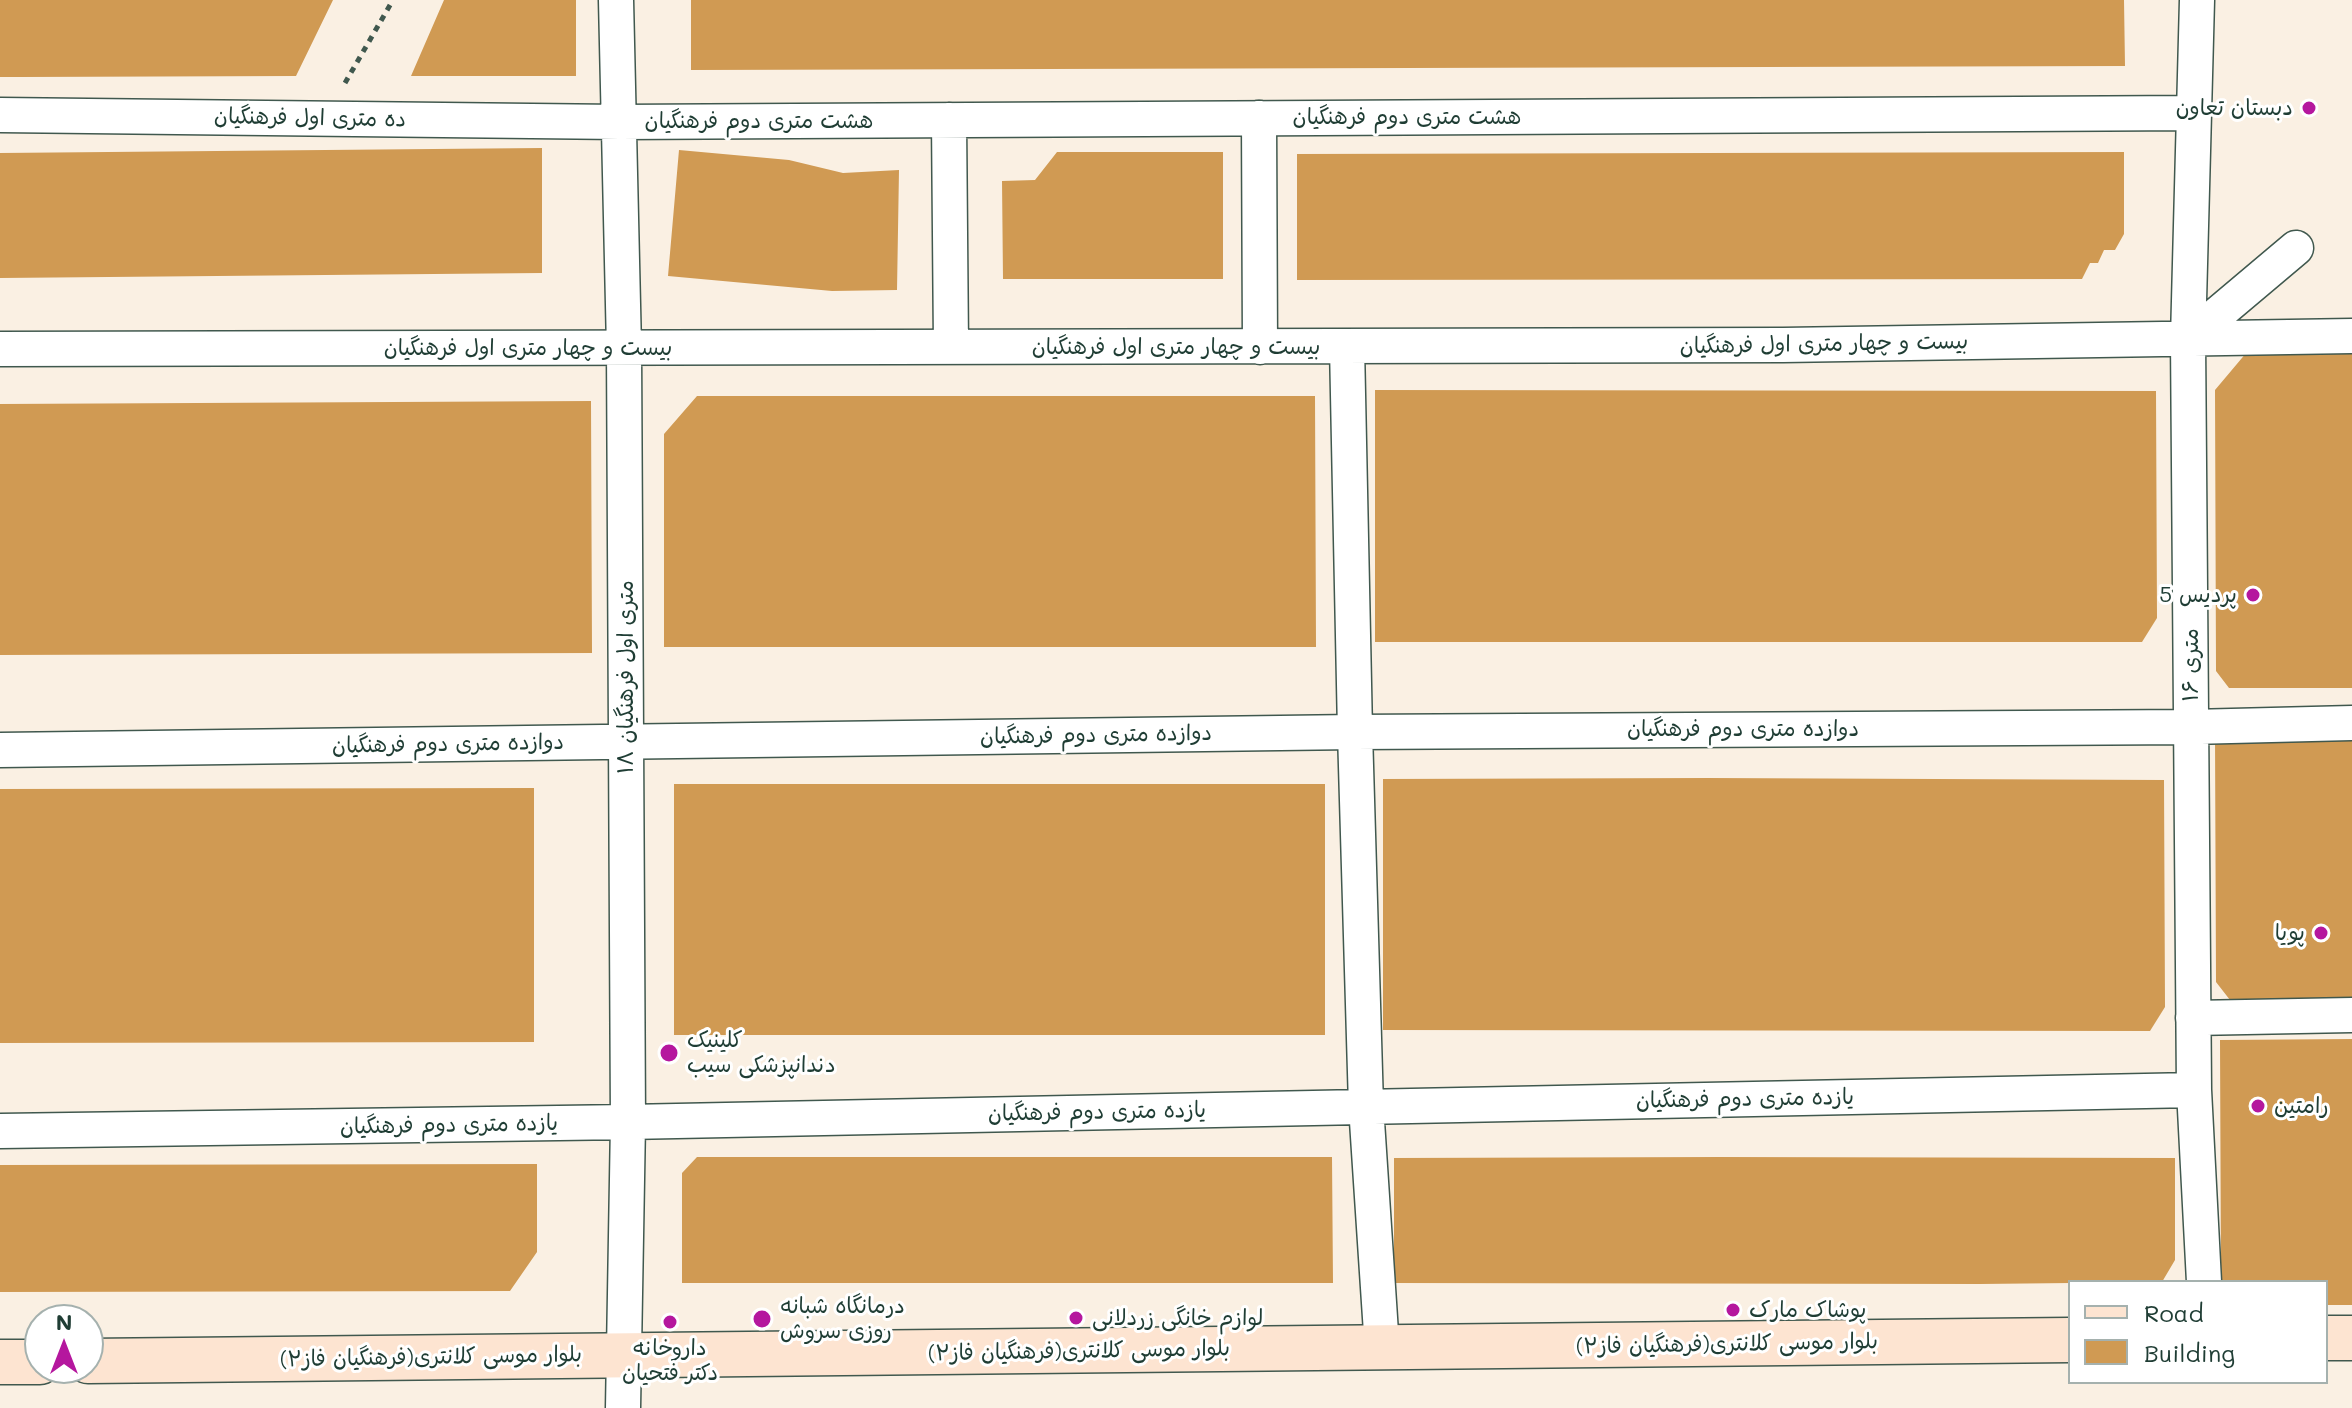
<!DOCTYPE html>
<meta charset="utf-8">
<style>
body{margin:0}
#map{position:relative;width:2352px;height:1408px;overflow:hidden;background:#faf0e3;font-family:Mali,sans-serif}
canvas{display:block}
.legend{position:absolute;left:2068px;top:1280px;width:260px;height:104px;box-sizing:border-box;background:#fff;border:2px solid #a5b1ae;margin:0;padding:10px 14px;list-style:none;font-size:24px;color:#1f3d34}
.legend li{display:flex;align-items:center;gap:16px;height:40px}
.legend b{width:40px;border:2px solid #a5b1ae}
.north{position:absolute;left:24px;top:1304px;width:80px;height:80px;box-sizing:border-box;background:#fff;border:2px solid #a5b1ae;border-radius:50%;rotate:0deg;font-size:22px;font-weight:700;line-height:32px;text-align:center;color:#1f3d34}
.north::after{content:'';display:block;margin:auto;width:28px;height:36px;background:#b5179e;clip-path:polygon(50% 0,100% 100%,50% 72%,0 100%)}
</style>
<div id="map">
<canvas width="2352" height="1408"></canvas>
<ul class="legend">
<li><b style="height:10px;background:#fde4d1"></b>Road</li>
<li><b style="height:22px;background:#d09a53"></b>Building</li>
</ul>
<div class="north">N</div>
</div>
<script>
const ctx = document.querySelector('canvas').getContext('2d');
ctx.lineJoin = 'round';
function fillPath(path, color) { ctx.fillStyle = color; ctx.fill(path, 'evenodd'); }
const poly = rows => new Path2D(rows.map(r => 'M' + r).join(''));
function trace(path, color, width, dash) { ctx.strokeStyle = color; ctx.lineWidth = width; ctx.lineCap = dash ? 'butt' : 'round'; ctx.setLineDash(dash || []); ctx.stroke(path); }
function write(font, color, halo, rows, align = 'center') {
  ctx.font = font + ' Mali,"Playpen Sans Arabic",sans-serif'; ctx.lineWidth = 6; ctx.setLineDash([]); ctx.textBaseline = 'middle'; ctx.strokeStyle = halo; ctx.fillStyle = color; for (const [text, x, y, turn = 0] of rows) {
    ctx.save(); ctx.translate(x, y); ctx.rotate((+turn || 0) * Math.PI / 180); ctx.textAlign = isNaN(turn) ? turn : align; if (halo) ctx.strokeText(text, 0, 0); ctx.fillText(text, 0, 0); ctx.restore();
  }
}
fillPath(poly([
 [0,0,333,0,296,76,21,77,0,77],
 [444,0,576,0,576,76,411,76],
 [691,0,2124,0,2125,66,691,70],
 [542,148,542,273,0,278,0,153],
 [679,150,789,160,843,173,899,170,897,290,832,291,668,276],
 [1057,152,1223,152,1223,279,1003,279,1002,181,1035,180],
 [2124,152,2124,234,2115,250,2104,250,2098,263,2090,263,2082,279,1297,280,1297,154],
 [2352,351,2352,688,2229,688,2216,671,2215,390,2247,352],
 [1375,390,2156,391,2157,618,2142,642,1375,642],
 [697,396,1315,396,1316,647,664,647,664,434],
 [591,401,592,653,0,655,0,404],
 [2352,734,2352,1000,2230,1000,2216,982,2215,735],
 [1708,778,2164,780,2165,1007,2150,1031,1383,1030,1383,779],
 [674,784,1325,784,1325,1035,674,1035],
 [534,788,534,1042,0,1043,0,789],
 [2352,1039,2352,1305,2326,1305,2326,1282,2221,1282,2220,1040],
 [697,1157,1332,1157,1333,1283,682,1283,682,1173],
 [1719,1157,2175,1158,2175,1260,2162,1282,1980,1284,1394,1283,1394,1158],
 [537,1164,537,1252,510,1291,0,1292,0,1165]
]), '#d09a53');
const street = poly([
 [616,0,624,348,628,1122,623,1408],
 [2197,0,2188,339,2194,1090,2204,1282],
 [0,115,620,122,2193,113],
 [1259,118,1260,347],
 [949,120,951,347],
 [2188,339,2296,248],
 [1347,346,1355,732,1366,1106,1382,1348],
 [0,349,1783,345,2352,336],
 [0,750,1355,732,2191,727,2352,723],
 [2193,1018,2352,1015],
 [0,1131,628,1122,2194,1090]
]);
const secondary = poly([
 [2326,1338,2352,1338],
 [88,1361,2070,1340],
 [0,1362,40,1362]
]);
trace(street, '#40584e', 37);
trace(secondary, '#40584e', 47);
trace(poly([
 [345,83,393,0]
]), '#40584e', 5, [6, 6]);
trace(street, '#fff', 34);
trace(secondary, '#fde4d1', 44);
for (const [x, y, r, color] of [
 [2309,108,8,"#b5179e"],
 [2253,595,8,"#b5179e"],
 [2321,933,8,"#b5179e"],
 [669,1053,10,"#b5179e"],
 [2258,1106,8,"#b5179e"],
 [1733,1310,8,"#b5179e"],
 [1076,1318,8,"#b5179e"],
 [762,1319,10,"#b5179e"],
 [670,1322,8,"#b5179e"]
]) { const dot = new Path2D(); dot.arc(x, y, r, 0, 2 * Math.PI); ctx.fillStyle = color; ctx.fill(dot); trace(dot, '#fff', 3); }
write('22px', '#1f3d34', '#fff', [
 ["دبستان تعاون",2293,108,"right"],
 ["پردیس 5",2237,595,"right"],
 ["پویا",2305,933,"right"],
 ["کلینیک",687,1040],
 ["دندانپزشکی سیب",687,1065],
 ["رامتین",2274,1106],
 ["درمانگاه شبانه",780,1306],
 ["روزی سروش",780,1331],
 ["پوشاک مارک",1749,1310],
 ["لوازم خانگی زردلانی",1092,1318],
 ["داروخانه",670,1348,"center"],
 ["دکتر فتحیان",670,1373,"center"]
], 'left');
write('22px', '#1f3d34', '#fff', [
 ["هشت متری دوم فرهنگیان",1407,117],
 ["ده متری اول فرهنگیان",310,118,1],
 ["هشت متری دوم فرهنگیان",759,121],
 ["بیست و چهار متری اول فرهنگیان",1824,344,-1],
 ["بیست و چهار متری اول فرهنگیان",1176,347],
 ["بیست و چهار متری اول فرهنگیان",528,348],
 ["۱۶ متری",2191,665,-90],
 ["۱۸ متری اول فرهنگیان",626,677,-90],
 ["دوازده متری دوم فرهنگیان",1743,729],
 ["دوازده متری دوم فرهنگیان",1096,735,-1],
 ["دوازده متری دوم فرهنگیان",448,744,-1],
 ["یازده متری دوم فرهنگیان",1745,1099,-1],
 ["یازده متری دوم فرهنگیان",1097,1112,-1],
 ["یازده متری دوم فرهنگیان",449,1125,-1],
 ["بلوار موسی کلانتری(فرهنگیان فاز۲)",1727,1344,-1],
 ["بلوار موسی کلانتری(فرهنگیان فاز۲)",1079,1351,-1],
 ["بلوار موسی کلانتری(فرهنگیان فاز۲)",431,1357,-1]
]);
</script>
